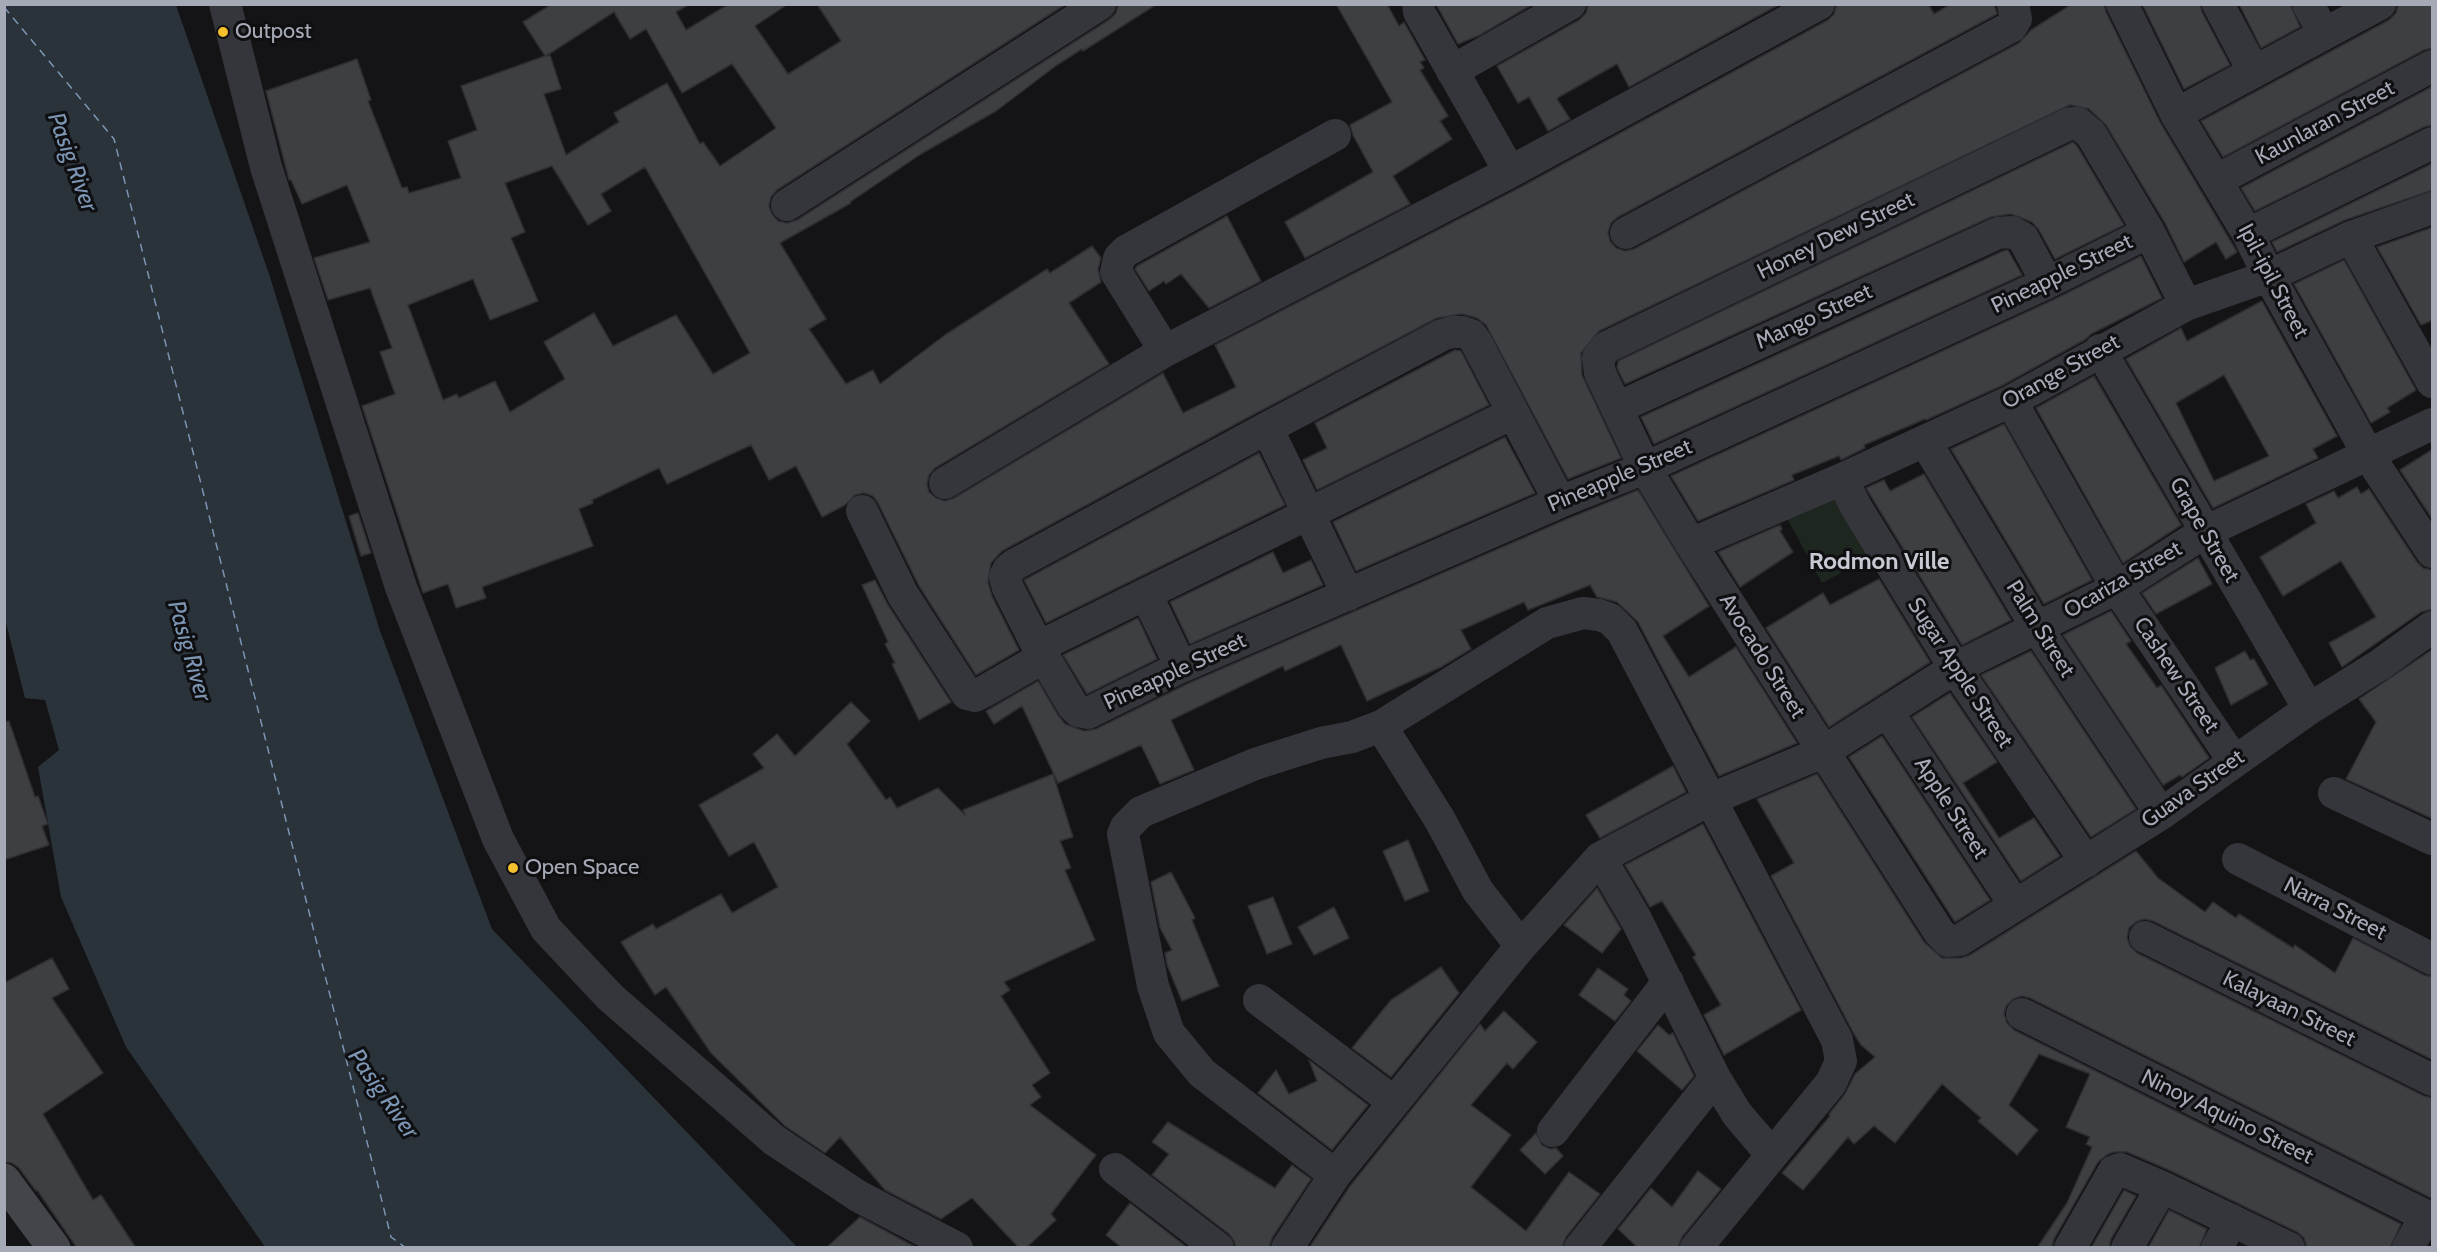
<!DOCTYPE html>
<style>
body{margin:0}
#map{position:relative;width:2437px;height:1252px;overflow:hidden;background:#141416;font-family:Cabin,sans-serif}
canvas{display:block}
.frame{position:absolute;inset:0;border:6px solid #a6aab7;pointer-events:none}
</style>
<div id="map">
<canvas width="2437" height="1252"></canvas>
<div class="frame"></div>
</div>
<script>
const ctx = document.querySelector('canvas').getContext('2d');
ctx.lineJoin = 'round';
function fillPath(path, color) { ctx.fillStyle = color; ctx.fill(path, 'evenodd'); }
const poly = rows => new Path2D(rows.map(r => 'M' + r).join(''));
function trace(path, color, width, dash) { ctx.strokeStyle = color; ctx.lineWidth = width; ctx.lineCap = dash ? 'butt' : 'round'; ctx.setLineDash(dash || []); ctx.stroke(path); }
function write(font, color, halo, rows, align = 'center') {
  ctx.font = font + ' Cabin,sans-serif'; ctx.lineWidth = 6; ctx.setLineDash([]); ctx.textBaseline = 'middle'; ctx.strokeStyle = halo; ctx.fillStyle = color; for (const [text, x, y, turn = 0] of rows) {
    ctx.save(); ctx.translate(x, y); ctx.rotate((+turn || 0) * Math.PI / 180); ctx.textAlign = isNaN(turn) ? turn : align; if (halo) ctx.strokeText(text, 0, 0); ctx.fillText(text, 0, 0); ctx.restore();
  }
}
fillPath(poly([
 [1832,468,1878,553,1822,583,1776,498]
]), '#1e2620');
fillPath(poly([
 [4,5,176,5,270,277,380,631,492,929,797,1247,265,1247,126,1047,61,897,38,767,59,750,45,700,25,698,5,619]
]), '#2a323a');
trace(poly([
 [4,7,114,139,391,1237,406,1248]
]), '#7c95b3', 1.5, [8, 6]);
const building = poly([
 [552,4,690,4,676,12,686,30,729,4,788,4,755,26,788,74,841,41,817,4,1066,4,777,190,771,197,769,206,772,214,778,221,787,223,797,220,1110,19,1116,13,1118,4,1157,4,1083,51,1082,49,1057,65,996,111,921,154,850,202,851,203,780,243,826,319,809,329,846,384,873,370,880,384,945,335,1047,269,1050,273,1092,246,1101,258,1098,269,1101,282,1069,303,1109,364,935,468,929,475,927,484,929,492,936,498,945,501,954,498,1163,373,1183,413,1236,387,1215,345,1519,188,1828,20,1834,14,1837,4,1928,4,1934,14,1951,4,1994,4,1997,14,1618,217,1611,223,1608,232,1610,241,1616,248,1625,251,1634,249,2019,43,2031,30,2072,4,2104,4,2106,12,2160,122,2237,252,2226,259,2216,242,2184,262,2165,223,2106,125,2089,109,2070,105,1599,331,1581,353,1582,375,1621,458,1568,479,1486,325,1477,318,1462,314,1437,318,1245,419,1002,551,991,563,988,582,992,596,1019,650,976,675,919,586,878,503,873,496,864,493,855,495,845,505,822,517,796,466,769,480,751,445,667,484,659,468,592,500,593,503,579,509,593,546,482,587,486,598,456,608,448,584,423,593,362,406,395,394,380,352,392,348,370,288,328,300,314,258,370,242,347,185,302,204,291,180,289,180,266,91,357,59,371,100,368,101,402,188,407,187,409,193,461,178,448,141,477,130,461,86,545,56,523,22,552,4],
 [614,12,630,39,646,29,682,93,732,64,776,128,720,166,703,142,700,144,667,83,614,113,619,122,566,155,544,94,561,89,550,55,546,56,614,12],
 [552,166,588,225,611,211,601,194,645,167,750,353,713,374,676,315,613,346,594,313,544,342,565,379,510,412,495,381,459,398,457,394,443,400,408,305,473,279,490,320,538,301,511,238,525,232,505,183,552,166],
 [1336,4,1387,4,1399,26,1404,22,1425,60,1420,62,1424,68,1420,70,1448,116,1440,121,1452,139,1393,176,1410,204,1305,258,1285,222,1373,172,1353,135,1350,125,1392,102,1336,4],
 [1436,4,1533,4,1480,35,1458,44,1436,4],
 [1588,4,1780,4,1629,87,1617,64,1559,97,1557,99,1570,119,1548,131,1529,97,1518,103,1497,66,1579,20,1586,13,1588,4],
 [2142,4,2200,4,2202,12,2230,65,2184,89,2142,4],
 [2239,4,2290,4,2300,27,2261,48,2239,4],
 [2398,4,2433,4,2433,48,2424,50,2223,157,2201,121,2389,20,2396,13,2398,4],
 [2433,86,2433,125,2424,127,2255,211,2241,188,2433,86],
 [2073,142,2077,146,2124,225,2055,259,2039,230,2032,222,2011,214,1991,217,1625,384,1617,368,1618,361,2073,142],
 [2433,163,2433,190,2345,220,2277,252,2272,242,2433,163],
 [1227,216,1261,281,1209,308,1181,274,1166,284,1164,281,1149,291,1135,269,1137,266,1227,216],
 [2433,227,2433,320,2421,325,2377,247,2433,227],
 [2008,250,2022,275,1654,444,1641,417,2003,251,2008,250],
 [2141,256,2162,298,2091,334,2086,339,2003,385,1926,420,1925,419,1864,445,1865,448,1841,460,1839,456,1792,475,1794,480,1698,521,1671,476,2055,299,2141,256],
 [2344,260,2416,390,2387,408,2390,412,2371,423,2294,284,2344,260],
 [2262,301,2337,436,2313,449,2318,458,2213,508,2126,359,2181,328,2187,341,2262,301],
 [2224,375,2269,456,2214,481,2176,403,2224,375],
 [1455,350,1461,351,1489,405,1317,490,1303,460,1327,448,1315,423,1455,350],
 [2094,376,2181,525,2123,563,2036,408,2094,376],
 [2004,424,2092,580,2044,604,1951,449,2004,424],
 [1505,437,1535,493,1356,571,1333,522,1505,437],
 [2433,449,2433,520,2400,470,2433,449],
 [1259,453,1285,505,1046,623,1024,580,1259,453],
 [1924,474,2011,620,1962,645,1866,488,1884,480,1890,491,1924,474],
 [2357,487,2361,494,2369,489,2417,562,2423,568,2433,570,2433,609,2421,612,2342,667,2329,643,2376,617,2341,561,2283,596,2260,557,2316,523,2306,504,2334,491,2338,498,2357,487],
 [1638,490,1709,606,1663,636,1689,677,1736,647,1797,743,1719,776,1638,622,1617,602,1597,597,1590,585,1528,610,1524,602,1461,630,1471,649,1441,667,1367,701,1341,645,1285,671,1283,666,1171,720,1194,770,1160,784,1141,745,1058,783,1022,706,994,724,986,711,1038,681,1058,715,1065,724,1084,731,1096,729,1189,683,1567,519,1638,490],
 [358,513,371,553,361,556,349,516,358,513],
 [1780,525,1782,529,1780,531,1793,552,1740,587,1718,552,1780,525],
 [1273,552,1283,573,1311,560,1323,585,1190,644,1170,602,1273,552],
 [2198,558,2212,584,2156,614,2142,593,2198,558],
 [1879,579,1930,662,1829,727,1766,628,1823,593,1830,605,1879,579],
 [875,580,888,605,951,702,919,720,892,664,895,663,885,644,888,642,862,585,875,580],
 [2111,611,2131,641,2126,644,2157,688,2161,685,2209,758,2182,777,2180,775,2163,785,2063,635,2111,611],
 [1138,618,1157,659,1087,694,1063,655,1138,618],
 [2433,649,2433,819,2346,779,2376,722,2359,699,2433,649],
 [2031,651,2136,809,2091,837,1981,675,2031,651],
 [2245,651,2250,660,2254,659,2268,684,2231,705,2215,668,2245,651],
 [1950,693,1997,762,1963,783,1999,838,2034,818,2060,856,2021,881,1912,717,1950,693],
 [851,702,870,721,847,744,886,800,890,797,897,808,938,788,965,815,963,810,1053,774,1073,837,1060,841,1071,868,1065,870,1095,940,1004,982,1010,990,1001,996,1050,1073,1032,1085,1041,1097,1030,1105,1096,1155,1051,1214,1056,1220,1026,1248,1019,1248,972,1198,941,1219,885,1190,840,1137,825,1153,785,1126,711,1053,666,987,655,995,621,942,653,924,656,929,721,894,732,913,778,887,754,842,729,856,699,805,764,768,753,754,777,734,795,756,851,702],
 [9,721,35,797,38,796,48,824,42,826,49,845,4,860,4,722,9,721],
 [1882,736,1990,900,1955,922,1849,757,1882,736],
 [1673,766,1686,792,1600,838,1586,815,1673,766],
 [1817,774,1924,942,1942,958,1961,958,1970,955,2136,851,2158,878,2205,912,2213,902,2236,918,2239,914,2293,948,2295,945,2335,973,2353,938,2424,975,2433,977,2433,1060,2153,921,2144,919,2136,922,2129,928,2127,938,2130,946,2137,953,2424,1096,2433,1098,2433,1199,2030,998,2022,996,2013,999,2006,1006,2004,1014,2007,1023,2014,1030,2401,1224,2390,1248,2307,1248,2304,1238,2297,1232,2169,1170,2127,1152,2115,1152,2108,1154,2098,1162,2054,1239,2052,1248,2037,1248,2067,1203,2092,1147,2086,1144,2090,1137,2066,1127,2090,1074,2039,1054,2009,1105,2038,1130,2017,1155,1978,1121,1981,1118,1942,1084,1895,1143,1874,1126,1854,1144,1848,1137,1803,1190,1782,1173,1830,1116,1829,1114,1845,1094,1855,1074,1875,1057,1861,1045,1854,1034,1771,876,1794,863,1757,799,1817,774],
 [1703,824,1801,1010,1724,1055,1704,1015,1721,1005,1693,957,1696,955,1662,901,1650,907,1625,865,1703,824],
 [1408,840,1429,891,1405,901,1383,851,1408,840],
 [1171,872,1195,918,1192,920,1219,986,1182,1001,1167,965,1165,953,1172,950,1160,928,1151,882,1171,872],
 [1597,888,1621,929,1602,953,1564,925,1597,888],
 [1273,897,1292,944,1267,954,1248,906,1273,897],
 [1334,907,1349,938,1314,955,1298,927,1334,907],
 [52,958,69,989,52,998,103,1073,43,1114,93,1200,101,1195,136,1248,77,1248,37,1190,36,1191,19,1168,12,1163,4,1162,4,983,52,958],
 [1441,967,1459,993,1391,1077,1352,1048,1391,1000,1441,967],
 [1598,968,1628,989,1624,995,1631,1001,1615,1021,1579,995,1598,968],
 [1504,1011,1537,1042,1513,1069,1507,1063,1471,1105,1511,1135,1471,1187,1526,1231,1569,1172,1600,1194,1566,1237,1562,1248,1309,1248,1350,1186,1480,1024,1485,1031,1504,1011],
 [1658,1025,1669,1035,1673,1033,1694,1076,1682,1090,1637,1051,1658,1025],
 [1309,1060,1368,1105,1332,1150,1258,1093,1276,1070,1289,1094,1317,1081,1309,1060],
 [1168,1122,1275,1188,1292,1165,1311,1179,1272,1238,1269,1248,1236,1248,1234,1241,1229,1234,1152,1175,1169,1154,1152,1142,1168,1122],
 [1536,1133,1542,1145,1550,1149,1556,1148,1563,1156,1545,1174,1520,1150,1536,1133],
 [1698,1171,1721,1189,1682,1237,1678,1248,1638,1248,1618,1229,1651,1188,1672,1207,1698,1171],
 [2124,1190,2136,1196,2111,1239,2109,1248,2091,1248,2124,1190],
 [1130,1203,1188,1248,1122,1248,1106,1235,1130,1203],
 [2169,1210,2207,1229,2199,1248,2148,1248,2169,1210],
 [860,1217,917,1248,826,1248,860,1217]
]);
fillPath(building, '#3e3f43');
trace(building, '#2e2e32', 1.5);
trace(poly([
 [225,4,266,167,401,587,498,839,546,929,610,997,774,1140,858,1196,957,1248],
 [1418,4,1419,12,1510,172],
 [2122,4,2176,114,2248,234,2269,276,2369,456,2432,552],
 [2218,4,2254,72],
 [2308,4,2324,34],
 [1452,71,1570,4],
 [2176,114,2380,4],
 [2217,180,2432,66],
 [787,205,1100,4],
 [1626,233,2011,27,2016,19,2013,4],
 [2248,234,2432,143],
 [2351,237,2432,382],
 [2186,305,2149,232,2091,134,2078,123,2071,123,1607,347,1598,358,1600,373,1645,468,1691,544,1939,932,1948,941,1960,940,2161,814,2309,709,2381,664,2432,627],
 [2100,350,2309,709],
 [1165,351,1116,272,1119,258,1126,251,1335,135],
 [2011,401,2117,588,2234,761],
 [1617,408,1998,233,2012,232,2023,238,2047,283],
 [1267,428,1348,595],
 [1925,441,2037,628,2161,814],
 [1842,479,1856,507,1955,668,2086,862],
 [945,483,1165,351,1510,172,1819,4],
 [1560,502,1476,342,1471,335,1462,332,1452,332,1442,335,1267,428,1014,565,1008,570,1005,577,1008,588,1038,647,1073,706,1078,711,1088,713,1181,667,1560,502,1645,468,2047,283,2149,232],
 [862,511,903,595,967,694,975,696,983,692,1044,657],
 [1691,544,1842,479,2011,401,2186,305,2269,276,2351,237,2432,208],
 [1146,594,1181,667],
 [1038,647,1513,413],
 [1887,711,2015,905],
 [1381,726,1547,623,1583,613,1599,615,1610,619,1622,631,1837,1040,1841,1061,1831,1083,1696,1248],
 [2334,793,2432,839],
 [1600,858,1636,919,1715,1078,1737,1114,1772,1155],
 [2238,859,2432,959],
 [2145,937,2432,1080],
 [1259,1000,1394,1102],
 [2022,1014,2432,1219],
 [1553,1131,1668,982],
 [1115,1169,1218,1248],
 [1335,1175,1202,1073,1169,1033,1153,986,1123,834,1126,827,1141,812,1255,764,1321,743,1352,737,1381,726,1440,820,1478,891,1521,946],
 [1287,1248,1335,1175,1521,946,1600,858,1711,799,1823,752,1955,668,2117,588,2205,532,2432,424],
 [1580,1248,1715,1078],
 [2070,1248,2114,1171,2120,1169,2162,1187],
 [2127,1248,2162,1187,2289,1248],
 [2217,1248,2232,1220],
 [2408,1248,2426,1215]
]), '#35363b', 32);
trace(poly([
 [4,1180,54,1248]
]), '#43454b', 33);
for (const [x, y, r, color] of [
 [223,32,6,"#f5c02d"],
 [513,868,6,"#f5c02d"]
]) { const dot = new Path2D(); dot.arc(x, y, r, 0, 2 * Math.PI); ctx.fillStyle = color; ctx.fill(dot); trace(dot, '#0f0f11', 2); }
write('22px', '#a6aab7', '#0f0f11', [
 ["Outpost",235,32],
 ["Open Space",525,868]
], 'left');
write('22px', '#a6aab7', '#0f0f11', [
 ["Kaunlaran Street",2325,123,-28],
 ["Honey Dew Street",1836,236,-26],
 ["Pineapple Street",2062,274,-26],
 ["Ipil-ipil Street",2273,281,62],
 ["Mango Street",1814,317,-25],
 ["Orange Street",2061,372,-29],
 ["Pineapple Street",1620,476,-23],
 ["Grape Street",2204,530,60],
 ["Ocariza Street",2123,580,-30],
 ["Palm Street",2040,629,58],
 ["Avocado Street",1762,656,58],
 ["Pineapple Street",1175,672,-25],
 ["Sugar Apple Street",1960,673,57],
 ["Cashew Street",2176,675,56],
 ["Guava Street",2193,789,-35],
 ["Apple Street",1951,808,57],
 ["Narra Street",2335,909,27],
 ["Kalayaan Street",2289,1009,26],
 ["Ninoy Aquino Street",2227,1117,26]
]);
write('italic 24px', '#7c95b3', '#0f0f11', [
 ["Pasig River",72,162,70],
 ["Pasig River",189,651,74],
 ["Pasig River",383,1094,55]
]);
write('bold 24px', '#c7c9d3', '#0f0f11', [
 ["Rodmon Ville",1879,562]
]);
</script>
